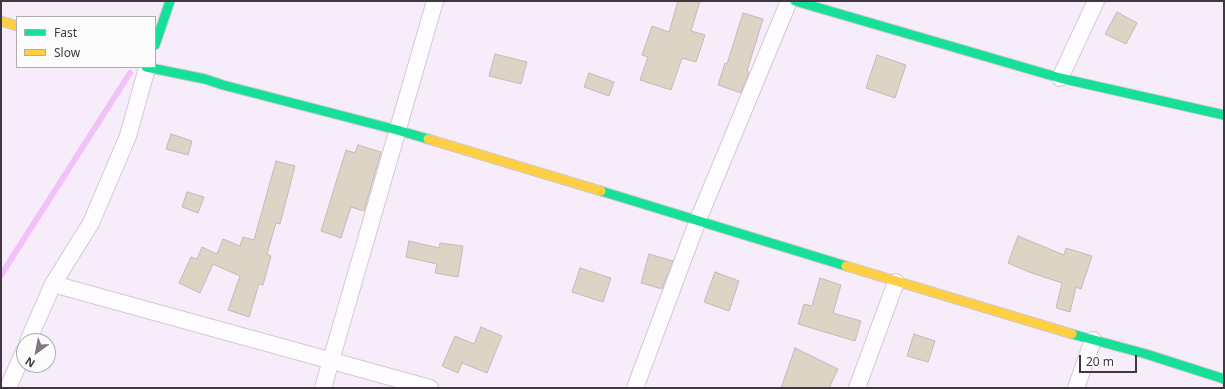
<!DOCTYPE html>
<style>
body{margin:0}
#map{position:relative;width:1225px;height:389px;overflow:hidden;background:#f7ecf9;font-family:"Noto Sans",sans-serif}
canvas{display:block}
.frame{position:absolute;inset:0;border:2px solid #413743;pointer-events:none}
.legend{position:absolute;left:16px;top:16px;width:140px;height:52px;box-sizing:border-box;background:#fcfcfc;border:1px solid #b1adb2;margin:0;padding:5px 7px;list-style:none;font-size:12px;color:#413743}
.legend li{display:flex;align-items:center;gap:8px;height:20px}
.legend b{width:20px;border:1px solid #b1adb2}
.north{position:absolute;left:16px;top:333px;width:40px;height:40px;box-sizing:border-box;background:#fcfcfc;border:1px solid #b1adb2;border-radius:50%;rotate:212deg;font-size:11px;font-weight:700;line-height:16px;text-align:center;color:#413743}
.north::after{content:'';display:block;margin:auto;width:14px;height:18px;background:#817683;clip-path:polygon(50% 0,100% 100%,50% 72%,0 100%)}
.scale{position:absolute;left:1079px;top:355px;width:58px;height:18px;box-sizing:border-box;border:2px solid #413743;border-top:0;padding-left:5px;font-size:12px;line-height:14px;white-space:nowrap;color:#413743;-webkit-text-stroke:3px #fcfcfc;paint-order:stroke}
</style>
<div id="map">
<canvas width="1225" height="389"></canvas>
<div class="frame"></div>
<ul class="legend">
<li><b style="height:5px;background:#16e098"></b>Fast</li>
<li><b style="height:5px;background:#ffcf43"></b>Slow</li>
</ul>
<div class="north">N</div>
<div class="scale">20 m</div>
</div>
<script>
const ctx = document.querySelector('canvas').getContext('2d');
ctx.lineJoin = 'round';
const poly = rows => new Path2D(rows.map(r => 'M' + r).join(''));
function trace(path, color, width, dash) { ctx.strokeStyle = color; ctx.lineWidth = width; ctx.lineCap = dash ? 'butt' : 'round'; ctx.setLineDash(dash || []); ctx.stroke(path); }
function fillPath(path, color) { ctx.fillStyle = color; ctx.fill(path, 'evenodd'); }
trace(poly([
 [1,275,130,73]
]), '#f3c1fa', 6);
const building = poly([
 [678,1,700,1,691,31,705,35,696,62,682,58,671,90,640,80,648,57,642,55,652,26,669,32,678,1],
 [1117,12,1137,23,1126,44,1105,34,1117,12],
 [743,13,763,19,747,71,749,72,741,93,718,85,725,63,727,64,743,13],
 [495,54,527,62,521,84,489,76,495,54],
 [877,55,906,65,895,98,866,88,877,55],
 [589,73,614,82,609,96,584,87,589,73],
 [171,134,192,141,188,155,166,149,171,134],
 [358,145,381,152,364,211,351,207,341,238,321,231,346,150,355,153,358,145],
 [276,161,295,166,280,224,276,223,267,254,271,256,263,285,259,284,249,317,228,310,240,276,213,264,200,293,179,283,191,257,197,259,202,247,217,254,223,239,240,246,243,237,254,240,276,161],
 [187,192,204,197,198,213,182,207,187,192],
 [1018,236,1064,255,1066,248,1092,256,1081,289,1076,287,1070,312,1056,308,1062,283,1029,272,1008,263,1018,236],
 [409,241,439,248,440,243,463,246,458,277,435,273,437,264,406,257,409,241],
 [649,254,673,261,662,289,641,283,649,254],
 [580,268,611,278,603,302,572,292,580,268],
 [715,272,739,281,729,311,704,302,715,272],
 [820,278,841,285,833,313,861,321,855,341,798,324,804,304,812,306,820,278],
 [481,327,502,336,487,373,462,363,458,373,442,366,455,336,474,344,481,327],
 [914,334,935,341,928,362,907,356,914,334],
 [795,348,838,369,829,388,781,388,795,348]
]);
fillPath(building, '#ddd4c6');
trace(building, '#c1bbba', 1);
const street = poly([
 [1060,78,1096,1],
 [53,284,430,388],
 [28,341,53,284,91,223,128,136,147,68],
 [8,388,24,351],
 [323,388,435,1],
 [635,388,698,220,789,1],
 [857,388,896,282],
 [1076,388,1093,340]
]);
const fast = poly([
 [795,1,1060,78,1224,115],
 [155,45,170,1],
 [146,67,205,79,223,85,397,130,428,139],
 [601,191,846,266],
 [1072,334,1146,354,1224,379]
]);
const slow = poly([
 [1,21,17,26],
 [428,139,601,191],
 [846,266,1072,334]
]);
trace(street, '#d2c9d3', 18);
trace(fast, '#d2c9d3', 11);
trace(slow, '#d2c9d3', 11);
trace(street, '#fefcfe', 16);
trace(fast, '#16e098', 9);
trace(slow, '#ffcf43', 9);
</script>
